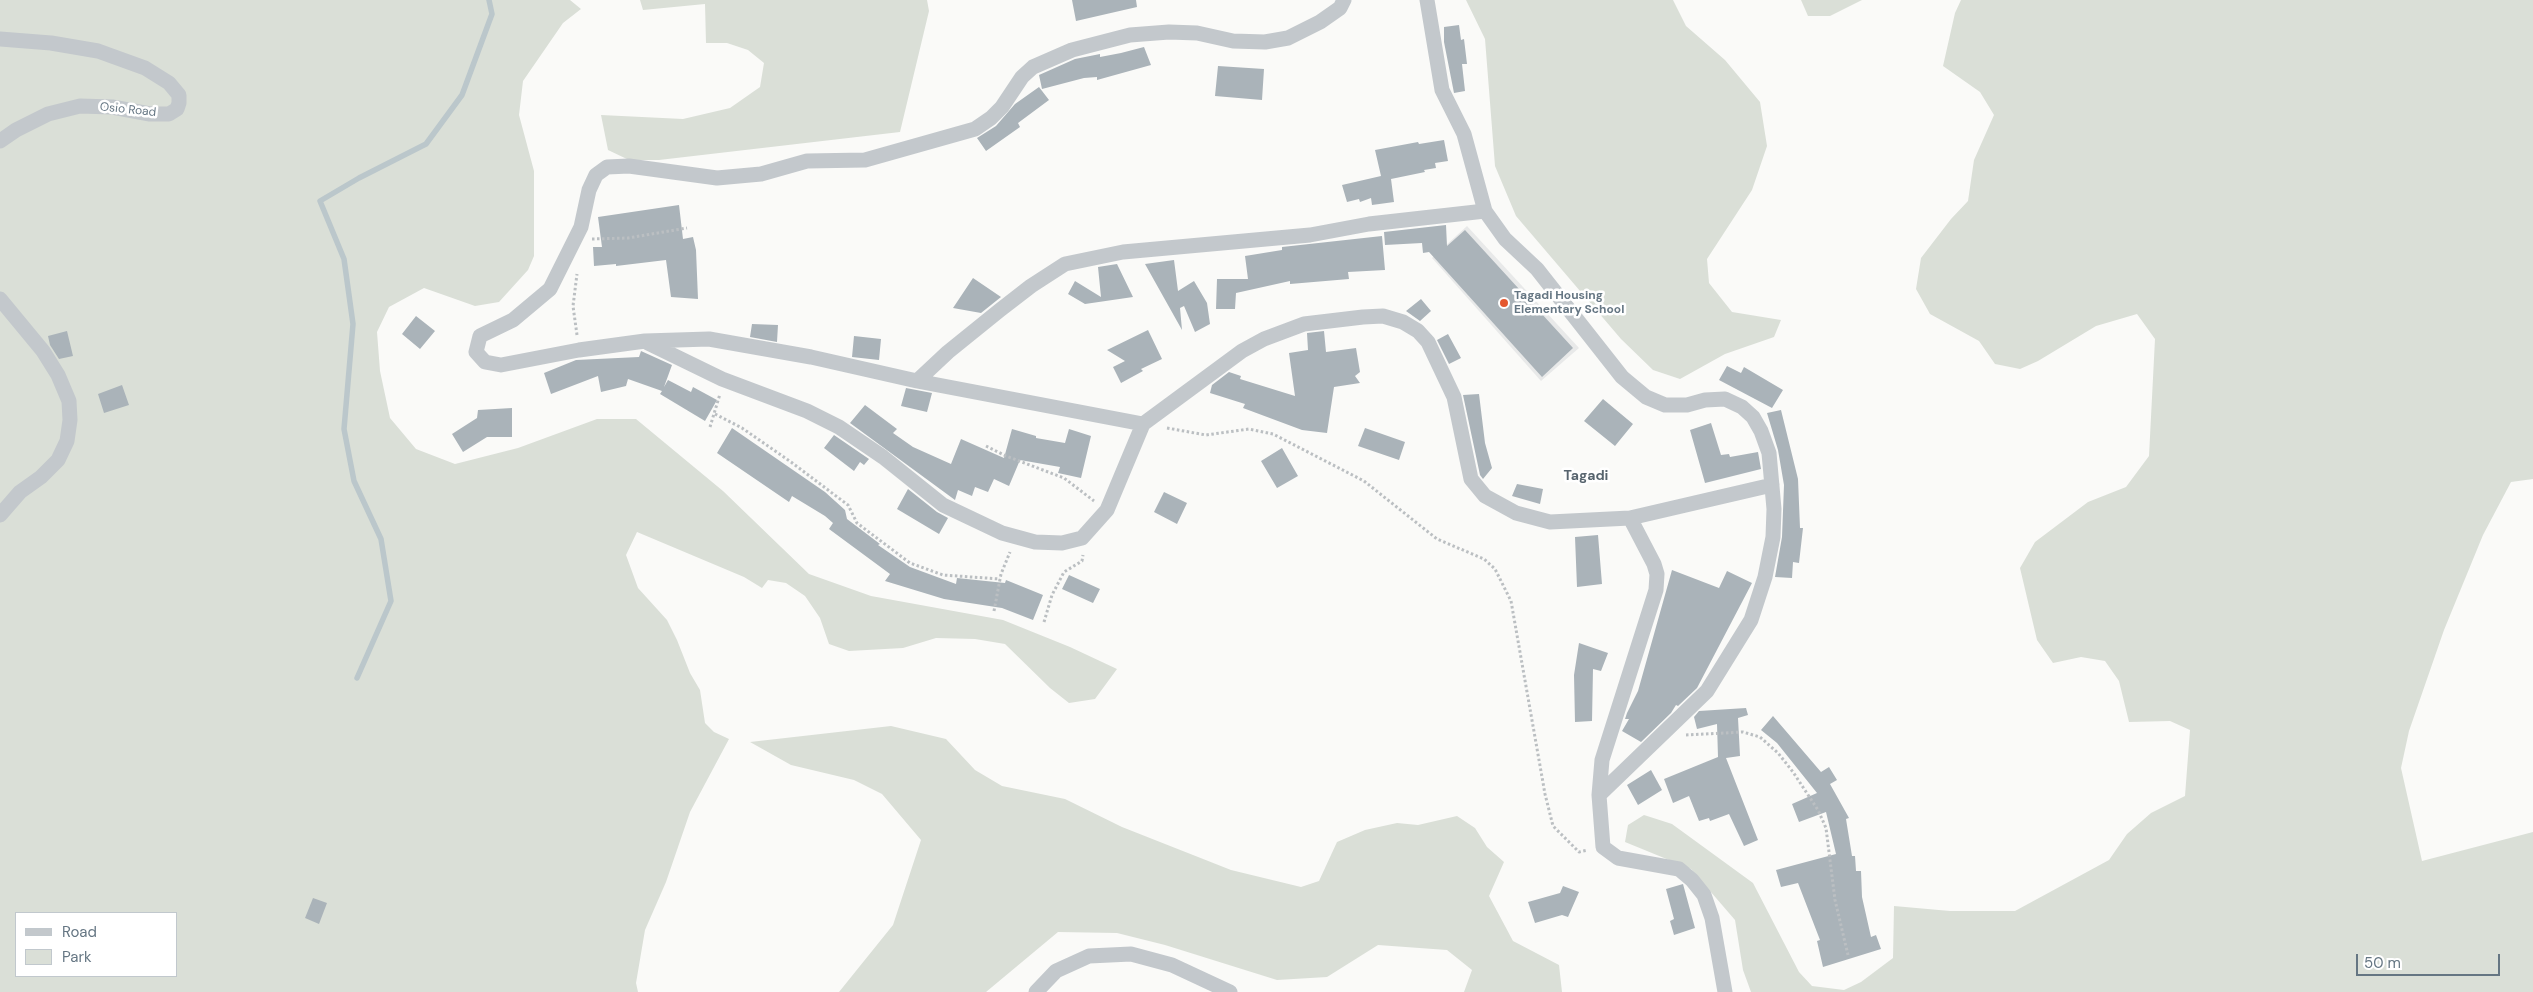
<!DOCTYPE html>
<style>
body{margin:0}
#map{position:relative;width:2533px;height:992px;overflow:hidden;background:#fafaf8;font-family:"DM Sans",sans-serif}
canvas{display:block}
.legend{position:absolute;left:15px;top:912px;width:162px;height:65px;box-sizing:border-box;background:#fff;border:1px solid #c1c8cd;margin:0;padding:6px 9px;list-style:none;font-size:15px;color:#657683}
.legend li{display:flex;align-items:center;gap:10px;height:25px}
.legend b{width:25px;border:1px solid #c1c8cd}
.scale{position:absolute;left:2356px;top:954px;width:144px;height:22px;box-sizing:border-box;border:2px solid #657683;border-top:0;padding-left:6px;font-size:15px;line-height:18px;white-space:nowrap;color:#657683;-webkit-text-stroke:4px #fff;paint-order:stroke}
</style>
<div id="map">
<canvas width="2533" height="992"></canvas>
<ul class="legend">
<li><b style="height:6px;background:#c3c8cc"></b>Road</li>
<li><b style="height:14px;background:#dadfd7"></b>Park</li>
</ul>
<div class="scale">50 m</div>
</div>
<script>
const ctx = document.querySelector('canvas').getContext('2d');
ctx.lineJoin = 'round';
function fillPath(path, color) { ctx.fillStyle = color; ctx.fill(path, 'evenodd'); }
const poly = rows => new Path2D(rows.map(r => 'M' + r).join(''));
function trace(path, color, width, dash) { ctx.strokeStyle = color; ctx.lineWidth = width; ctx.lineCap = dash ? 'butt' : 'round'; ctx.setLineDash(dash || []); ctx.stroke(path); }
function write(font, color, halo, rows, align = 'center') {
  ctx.font = font + ' "DM Sans",sans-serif'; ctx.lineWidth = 5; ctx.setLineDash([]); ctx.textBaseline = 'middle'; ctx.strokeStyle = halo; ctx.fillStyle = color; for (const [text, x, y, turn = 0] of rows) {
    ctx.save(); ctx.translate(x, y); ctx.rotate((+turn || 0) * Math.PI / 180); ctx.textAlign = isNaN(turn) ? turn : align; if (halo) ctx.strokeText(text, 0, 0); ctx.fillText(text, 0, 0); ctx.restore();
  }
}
fillPath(poly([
 [1467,226,1579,348,1541,381,1432,258]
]), '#e8e9e9');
fillPath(poly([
 [0,0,570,0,581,9,563,23,523,81,519,115,534,171,534,256,528,270,499,302,475,306,424,288,389,307,377,332,380,371,390,418,416,449,455,464,518,448,597,419,636,419,723,491,809,574,871,596,1003,620,1070,647,1117,669,1095,699,1069,703,1050,688,1005,644,975,639,936,638,903,648,849,651,829,644,820,618,805,596,786,583,768,580,762,588,744,577,637,532,626,555,638,588,667,620,677,640,690,673,700,690,705,723,714,732,729,739,690,812,666,882,645,930,636,983,638,992,0,992],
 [16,913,176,913,176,976,16,976],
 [640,0,927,0,929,11,900,132,659,160,629,160,608,150,601,115,683,119,730,108,760,87,764,63,748,50,727,43,706,43,705,4,643,10],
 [1466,0,1673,0,1686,26,1725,60,1760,102,1767,146,1752,190,1707,259,1709,283,1732,312,1781,320,1774,337,1725,354,1680,379,1653,370,1621,339,1516,216,1495,166,1485,39],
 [1801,0,1862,0,1830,16,1808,16],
 [1961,0,2533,0,2533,479,2511,482,2483,535,2444,630,2409,731,2401,768,2422,861,2533,832,2533,992,1751,992,1743,970,1735,920,1691,869,1625,842,1628,825,1644,815,1672,824,1753,883,1799,972,1812,986,1844,990,1861,982,1893,958,1894,906,1950,911,2015,911,2109,860,2127,834,2151,813,2185,796,2190,730,2170,721,2129,722,2119,681,2105,661,2081,657,2053,663,2037,640,2020,568,2035,542,2088,502,2126,487,2149,456,2155,339,2137,314,2096,326,2038,361,2020,369,1995,364,1979,341,1930,314,1916,289,1921,258,1951,219,1968,201,1974,160,1994,115,1980,92,1943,66,1955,13],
 [891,726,946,739,975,770,1002,786,1065,799,1122,827,1231,870,1301,887,1319,881,1337,842,1365,830,1397,823,1418,825,1457,816,1475,828,1487,847,1504,862,1489,896,1513,941,1559,965,1562,992,1464,992,1472,970,1447,950,1378,945,1327,977,1277,980,1165,945,1117,933,1058,932,986,992,839,992,893,925,921,840,882,794,854,780,791,765,750,742]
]), '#dadfd7');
trace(poly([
 [357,678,391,601,381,539,354,481,344,429,353,324,344,259,320,201,359,178,426,144,462,95,492,14,489,0]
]), '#bbc7cb', 5.5);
fillPath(poly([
 [1072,0,1136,0,1137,7,1076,21],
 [1459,25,1461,40,1464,39,1467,64,1462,64,1465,91,1454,93,1444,42,1444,27],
 [1144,47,1151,65,1097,80,1097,77,1084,78,1042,89,1039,75,1075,59,1100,54,1100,57,1121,53],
 [1218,66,1264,69,1262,100,1215,96],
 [1039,87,1049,100,1018,123,1020,127,986,151,977,138,996,126,1015,104],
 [1444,140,1448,161,1435,163,1436,168,1424,170,1425,172,1391,179,1394,202,1372,205,1371,198,1360,202,1359,199,1347,202,1342,185,1381,176,1375,150,1418,142,1419,144],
 [679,205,683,239,693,237,696,250,698,299,671,297,666,260,616,266,616,264,594,266,593,247,602,247,598,217],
 [1446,225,1447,246,1465,230,1573,348,1542,377,1429,252,1423,253,1422,243,1385,245,1384,232],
 [1382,236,1385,270,1348,272,1349,279,1290,284,1290,281,1236,293,1235,309,1216,309,1217,279,1248,279,1245,256,1282,250,1282,247],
 [1174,260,1178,291,1194,281,1207,303,1210,324,1195,332,1184,306,1180,308,1182,330,1145,264],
 [1117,264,1133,297,1085,304,1068,294,1075,281,1101,297,1098,267],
 [973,278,1001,297,981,313,953,308],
 [1421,299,1431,311,1420,321,1406,311],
 [416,316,435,331,420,349,402,334],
 [752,324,778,325,777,342,750,337],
 [1148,330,1162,359,1141,369,1143,371,1121,383,1113,367,1125,361,1107,350],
 [67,331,73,356,59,359,50,345,48,336],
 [1324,331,1326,352,1356,348,1360,372,1355,376,1360,383,1334,387,1327,433,1302,430,1243,408,1245,404,1210,393,1212,385,1229,372,1241,376,1240,379,1295,396,1289,353,1308,350,1307,333],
 [1448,334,1461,358,1449,364,1437,340],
 [854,336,881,339,879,360,852,357],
 [641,351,672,365,664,387,668,380,691,392,693,387,717,400,705,421,660,394,662,391,628,379,626,386,601,392,598,376,551,394,544,373,576,360,639,357],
 [1727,366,1741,373,1744,367,1783,390,1772,408,1719,380],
 [122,385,129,405,104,413,98,394],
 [906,388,932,393,927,412,901,406],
 [1479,394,1485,443,1492,468,1483,479,1480,475,1463,395],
 [1603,399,1633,424,1615,446,1584,421],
 [865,405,897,429,893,433,913,447,951,464,961,439,1004,458,1012,429,1036,436,1036,438,1065,443,1069,429,1091,436,1081,478,1058,473,1060,467,1020,460,1009,486,994,479,988,492,975,487,972,496,958,490,955,500,850,423],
 [512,408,512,437,487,437,463,452,452,434,477,418,478,410],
 [1781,410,1798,479,1800,528,1803,528,1799,563,1793,562,1792,578,1775,577,1782,537,1784,485,1778,450,1767,413],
 [1711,423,1721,455,1729,454,1730,457,1758,452,1761,469,1705,483,1690,430],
 [732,428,825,492,845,510,847,519,880,544,878,545,910,567,956,584,957,578,1005,583,1006,580,1043,595,1033,620,1002,608,944,599,885,581,890,574,829,529,833,523,825,516,792,496,789,502,717,453],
 [1365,428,1405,442,1399,460,1358,446],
 [834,435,869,459,864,465,860,462,854,471,824,448],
 [1282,448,1298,476,1277,488,1261,461],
 [1517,484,1543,489,1540,504,1512,496],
 [908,489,937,512,948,518,939,534,897,509],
 [1164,492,1187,503,1177,524,1154,512],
 [1598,535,1602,584,1577,587,1575,537],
 [1672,570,1719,588,1727,571,1752,583,1697,688,1678,706,1676,705,1671,713,1641,742,1622,731,1629,719,1625,719,1627,713,1638,691],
 [1069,575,1100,589,1093,603,1062,589],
 [1579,643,1608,653,1601,671,1593,669,1592,721,1575,722,1574,675],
 [1746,708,1748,715,1738,718,1740,756,1726,758,1758,840,1744,846,1729,814,1710,821,1709,818,1699,821,1689,796,1673,803,1664,779,1718,757,1717,724,1697,729,1694,717,1699,711],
 [1773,716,1821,772,1829,767,1837,780,1830,784,1849,818,1846,819,1852,856,1855,856,1856,871,1861,871,1862,897,1871,937,1876,935,1881,949,1823,967,1817,941,1820,940,1798,883,1781,887,1776,870,1836,854,1826,812,1799,822,1792,804,1817,793,1777,743,1761,730],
 [1651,770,1662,790,1638,805,1627,785],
 [1683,884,1695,928,1674,935,1670,921,1674,919,1666,889],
 [1563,886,1579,892,1568,917,1562,915,1535,923,1528,902,1560,893],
 [313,898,327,903,319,924,305,918]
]), '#aab3b9');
trace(poly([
 [592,239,628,238,687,228],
 [577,335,573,306,577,274],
 [715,414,742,428,791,462,848,505,857,523,910,563,943,575,1000,579],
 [710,427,720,394],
 [1167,428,1206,435,1249,429,1273,434,1364,481,1437,539,1484,559,1495,569,1511,601,1545,794,1553,826,1579,852,1588,850],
 [986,446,1006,456,1064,478,1094,501],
 [994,611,1001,574,1010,552],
 [1044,622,1052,595,1064,572,1082,561,1083,555],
 [1686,735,1743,732,1760,737,1778,753,1793,772,1818,810,1826,828,1835,900,1848,955]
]), '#bbbfc2', 3, [2.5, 2.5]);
trace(poly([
 [1427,0,1442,90,1464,134,1485,211,1505,239,1537,269,1622,377,1646,397,1665,405,1687,405,1705,400,1725,399,1742,407,1753,417,1761,431,1769,453,1774,509,1773,537,1765,577,1751,620,1707,691,1599,795],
 [0,39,51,43,98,51,145,68,169,83,179,95,179,103,177,109,169,114,150,114,112,107,80,106,48,114,16,130,0,141],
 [0,299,43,351,58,375,69,401,70,420,67,441,58,460,41,477,20,492,0,515],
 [648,343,722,379,807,411,839,427,883,457,943,505,1002,533,1035,542,1062,543,1082,538,1107,510,1143,424,1242,351,1264,339,1304,324,1363,317,1383,316,1403,322,1418,331,1428,342,1454,397,1471,479,1485,496,1516,513,1550,522,1630,518,1772,485],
 [917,381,948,352,1000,310,1031,286,1065,264,1123,252,1310,235,1369,224,1485,211],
 [1143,424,917,381,811,357,709,339,645,341,579,350,501,365,485,362,476,352,480,336,513,320,550,289,581,227,589,190,596,175,607,167,629,166,717,178,761,174,807,161,865,160,975,129,991,118,1002,107,1022,77,1033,67,1072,50,1130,35,1169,32,1197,33,1233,41,1265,42,1288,38,1320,22,1340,8,1344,0],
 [1630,518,1654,564,1657,574,1656,590,1602,760,1599,795,1603,847,1618,858,1679,869,1692,880,1704,895,1712,918,1725,992],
 [1036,992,1056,971,1089,956,1131,954,1172,965,1230,992]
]), '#c3c8cc', 15);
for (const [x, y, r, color] of [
 [1504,303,5,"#e4572e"]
]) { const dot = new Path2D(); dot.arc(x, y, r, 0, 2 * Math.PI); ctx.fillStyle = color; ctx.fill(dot); trace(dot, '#fff', 2); }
write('12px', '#657683', '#fff', [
 ["Osio Road",128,110,6]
]);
write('bold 12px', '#657683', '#fff', [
 ["Tagadi Housing",1514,296],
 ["Elementary School",1514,310]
], 'left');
write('bold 14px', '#57646e', '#fff', [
 ["Tagadi",1586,476]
]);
</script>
